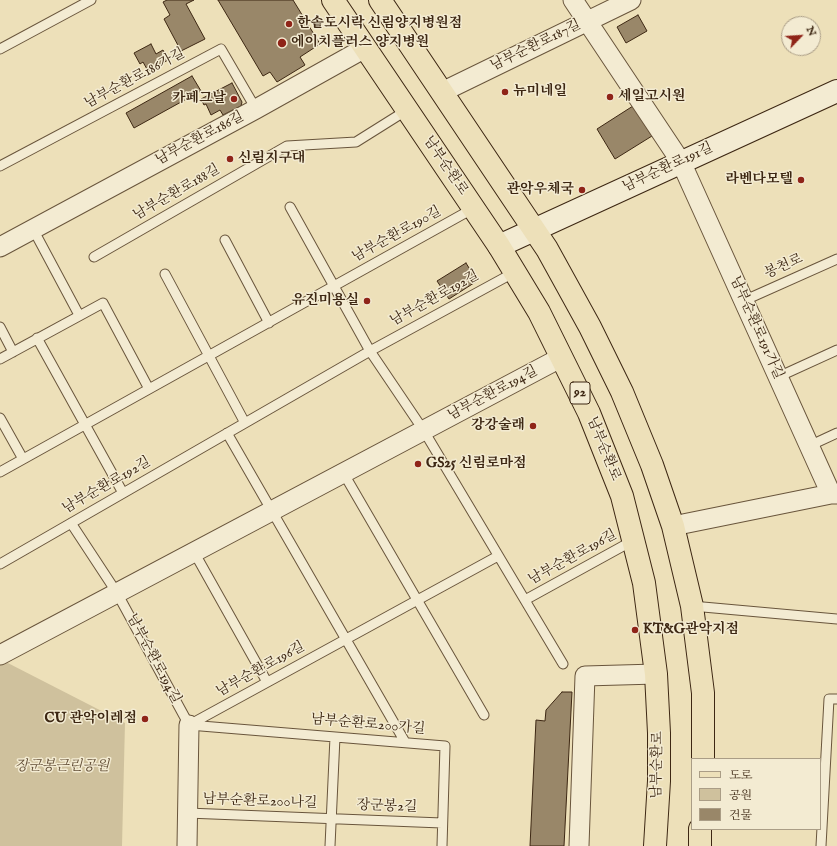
<!DOCTYPE html>
<meta charset="utf-8">
<style>
body{margin:0}
#map{position:relative;width:837px;height:846px;overflow:hidden;background:#ede0b9;font-family:"IM FELL English","Noto Serif KR",serif}
canvas{display:block}
.legend{position:absolute;left:691px;top:758px;width:130px;height:72px;box-sizing:border-box;background:#f3ebd2;border:1px solid #aa9d86;margin:0;padding:5px 7px;list-style:none;font-size:12px;color:#3d2713}
.legend li{display:flex;align-items:center;gap:8px;height:20px}
.legend b{width:20px;border:1px solid #aa9d86}
.north{position:absolute;left:781px;top:16px;width:40px;height:40px;box-sizing:border-box;background:#f3ebd2;border:1px solid #aa9d86;border-radius:50%;rotate:65deg;font-size:11px;font-weight:700;line-height:16px;text-align:center;color:#3d2713}
.north::after{content:'';display:block;margin:auto;width:14px;height:18px;background:#8f2418;clip-path:polygon(50% 0,100% 100%,50% 72%,0 100%)}
</style>
<div id="map">
<canvas width="837" height="846"></canvas>
<ul class="legend">
<li><b style="height:5px;background:#ede0b9"></b>도로</li>
<li><b style="height:11px;background:#cfc19d"></b>공원</li>
<li><b style="height:11px;background:#998769"></b>건물</li>
</ul>
<div class="north">N</div>
</div>
<script>
const ctx = document.querySelector('canvas').getContext('2d');
ctx.lineJoin = 'round';
function fillPath(path, color) { ctx.fillStyle = color; ctx.fill(path, 'evenodd'); }
const poly = rows => new Path2D(rows.map(r => 'M' + r).join(''));
function trace(path, color, width, dash) { ctx.strokeStyle = color; ctx.lineWidth = width; ctx.lineCap = dash ? 'butt' : 'round'; ctx.setLineDash(dash || []); ctx.stroke(path); }
function write(font, color, halo, rows, align = 'center') {
  ctx.font = font + ' "IM FELL English","Noto Serif KR",serif'; ctx.lineWidth = 3; ctx.setLineDash([]); ctx.textBaseline = 'middle'; ctx.strokeStyle = halo; ctx.fillStyle = color; for (const [text, x, y, turn = 0] of rows) {
    ctx.save(); ctx.translate(x, y); ctx.rotate((+turn || 0) * Math.PI / 180); ctx.textAlign = isNaN(turn) ? turn : align; if (halo) ctx.strokeText(text, 0, 0); ctx.fillText(text, 0, 0); ctx.restore();
  }
}
fillPath(poly([
 [0,659,125,723,122,846,0,846]
]), '#cfc19d');
const building = poly([
 [167,0,194,0,186,4,205,39,181,51,164,19,170,15,163,2,167,0],
 [218,0,293,0,320,44,300,57,305,65,277,82,270,72,263,76,218,0],
 [638,15,647,31,626,43,617,27,638,15],
 [151,44,156,54,163,50,168,60,148,71,143,62,140,64,134,53,151,44],
 [192,76,201,91,134,128,126,113,192,76],
 [232,83,242,102,241,106,223,115,220,110,211,115,206,104,204,105,201,99,232,83],
 [633,106,652,136,615,159,597,129,633,106],
 [466,263,477,281,449,299,437,281,466,263],
 [562,692,572,692,564,846,530,846,536,720,545,721,546,710,562,692]
]);
fillPath(building, '#998769');
trace(building, '#3d2713', 1);
const lane = poly([
 [0,49,91,0],
 [0,166,221,49,256,109],
 [290,207,370,351,424,431,563,664],
 [33,229,79,315],
 [225,240,269,323],
 [94,257,287,146,356,142,407,110],
 [165,274,245,423],
 [743,301,837,259],
 [0,327,13,352],
 [37,338,123,493],
 [0,359,103,303,149,389],
 [778,377,837,350],
 [0,418,23,459],
 [227,433,405,742],
 [809,446,837,433],
 [0,472,474,208],
 [344,474,484,715],
 [71,523,117,593,189,725],
 [194,552,267,682],
 [0,564,370,351,515,272],
 [525,600,634,540],
 [692,606,837,619],
 [189,725,445,746,442,846],
 [189,725,498,556],
 [187,813,442,823],
 [330,846,335,737],
 [821,846,829,699,837,699]
]);
const street = poly([
 [573,0,681,162,831,494],
 [442,92,631,0],
 [0,247,256,109,365,48],
 [673,526,831,494,837,494],
 [0,655,562,357],
 [187,846,189,725],
 [579,846,585,676,656,674]
]);
const secondary = poly([
 [499,246,837,91]
]);
const primary = poly([
 [333,0,499,246,539,312,589,413,622,496,644,583,656,674,659,733,659,781,655,846],
 [380,0,547,249,590,327,622,392,652,465,673,526,692,606,703,693,703,759],
 [700,846,700,829]
]);
trace(lane, '#69553c', 11);
trace(street, '#69553c', 21);
trace(secondary, '#3d2713', 24);
trace(primary, '#3d2713', 24);
trace(lane, '#f3ebd2', 9);
trace(street, '#f3ebd2', 19);
trace(secondary, '#f3ebd2', 22);
trace(primary, '#ede0b9', 22);
for (const [x, y, r, color] of [
 [289,24,4,"#8f2418"],
 [282,43,5,"#8f2418"],
 [505,92,4,"#8f2418"],
 [610,97,4,"#8f2418"],
 [234,99,4,"#8f2418"],
 [230,159,4,"#8f2418"],
 [801,180,4,"#8f2418"],
 [582,190,4,"#8f2418"],
 [367,301,4,"#8f2418"],
 [533,426,4,"#8f2418"],
 [418,464,4,"#8f2418"],
 [635,630,4,"#8f2418"],
 [145,719,4,"#8f2418"]
]) { const dot = new Path2D(); dot.arc(x, y, r, 0, 2 * Math.PI); ctx.fillStyle = color; ctx.fill(dot); trace(dot, '#f3ebd2', 1.5); }
for (const [x, y, w] of [
 [580,393,20]
]) { const box = new Path2D(); box.roundRect(x - w / 2, y - 11, w, 22, 3); ctx.fillStyle = '#f3ebd2'; ctx.fill(box); trace(box, '#3d2713', 1); }
write('bold 13px', '#3d2713', null, [
 ["92",580,393]
]);
write('bold 14px', '#3d2713', '#f3ebd2', [
 ["한솥도시락 신림양지병원점",297,24],
 ["에이치플러스 양지병원",291,43],
 ["뉴미네일",513,92],
 ["세일고시원",618,97],
 ["카페그날",226,99,"right"],
 ["신림지구대",238,159],
 ["라벤다모텔",793,180,"right"],
 ["관악우체국",574,190,"right"],
 ["유진미용실",359,301,"right"],
 ["강강술래",525,426,"right"],
 ["GS25 신림로마점",426,464],
 ["KT&G관악지점",643,630],
 ["CU 관악이레점",137,719,"right"]
], 'left');
write('14px', '#3d2713', '#f3ebd2', [
 ["남부순환로187길",536,46,-26],
 ["남부순환로186가길",135,79,-28],
 ["남부순환로186길",200,139,-28],
 ["남부순환로",445,166,56],
 ["남부순환로191길",668,168,-25],
 ["남부순환로188길",177,193,-30],
 ["남부순환로190길",397,235,-29],
 ["봉천로",784,267,-24],
 ["남부순환로192길",435,299,-29],
 ["남부순환로191가길",756,328,66],
 ["남부순환로194길",493,394,-28],
 ["남부순환로",603,449,68],
 ["남부순환로192길",107,486,-30],
 ["남부순환로196길",573,558,-29],
 ["남부순환로194길",153,659,62],
 ["남부순환로196길",261,670,-29],
 ["남부순환로200가길",368,725,5],
 ["남부순환로",658,765,-89],
 ["남부순환로200나길",260,802,2],
 ["장군봉2길",387,807,2]
]);
write('italic 14px', '#624e36', '#f3ebd2', [
 ["장군봉근린공원",62,767]
]);
</script>
